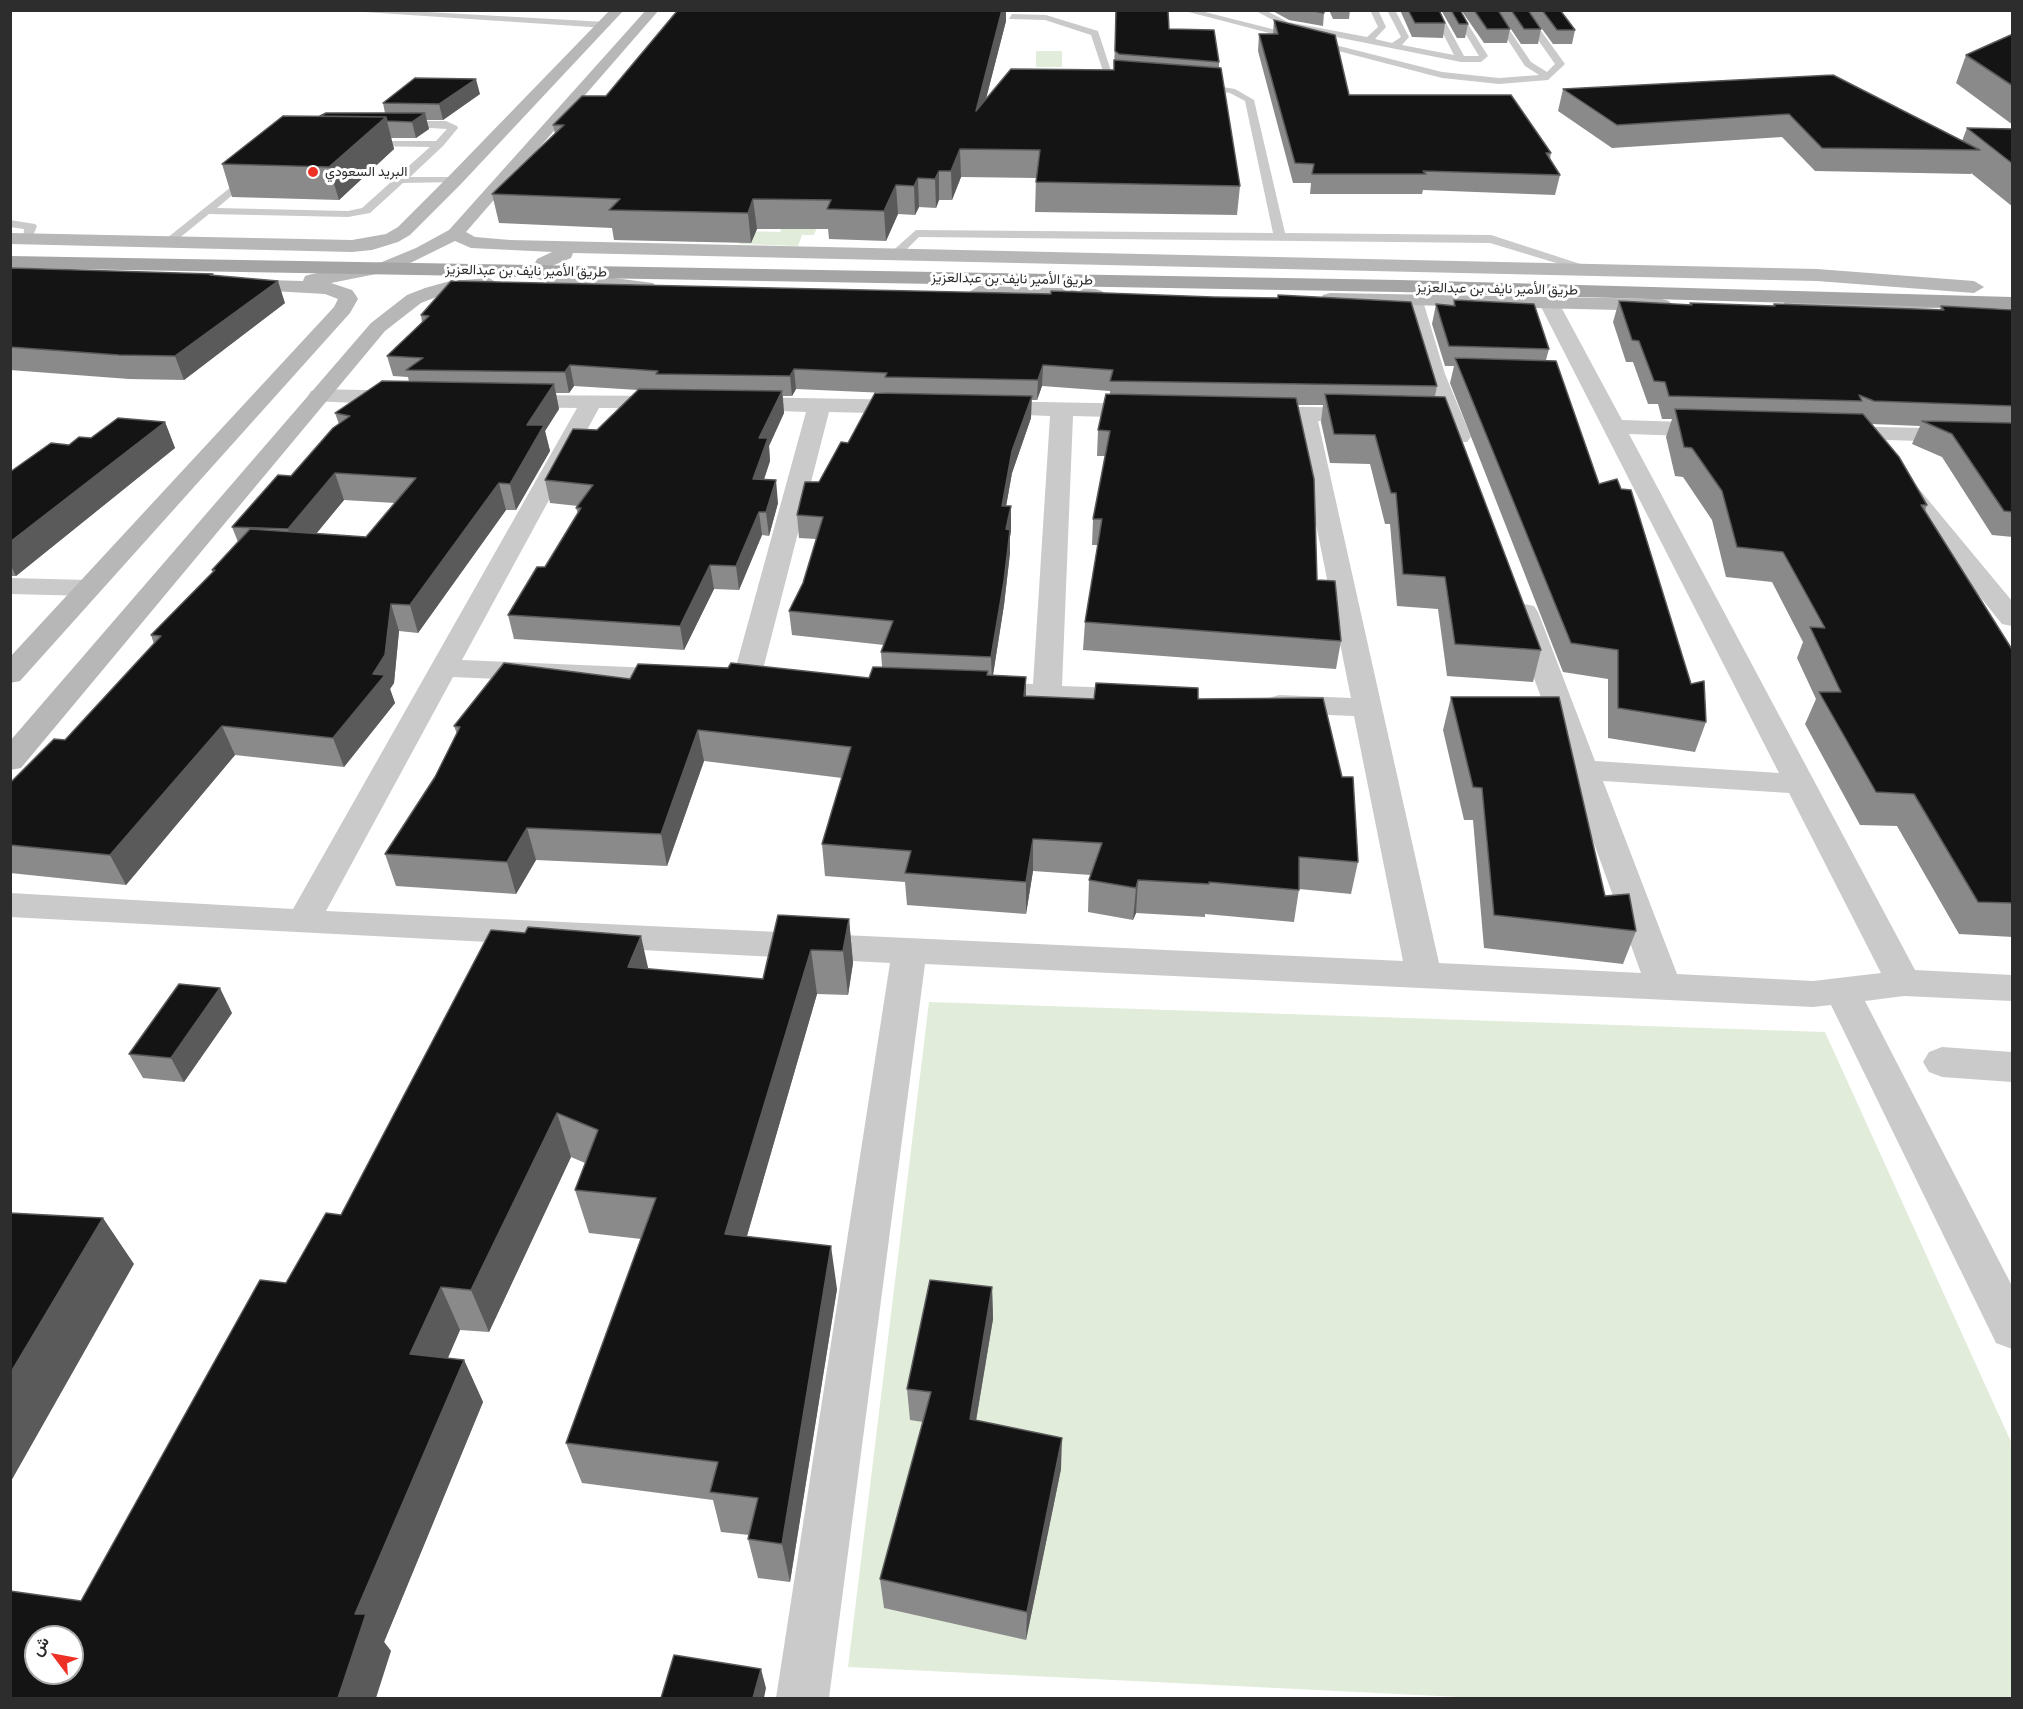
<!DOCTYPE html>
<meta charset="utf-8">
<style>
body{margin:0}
#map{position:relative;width:2023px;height:1709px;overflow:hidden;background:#fff;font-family:Cabin,Vazirmatn,sans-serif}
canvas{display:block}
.frame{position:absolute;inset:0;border:12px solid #2d2d2d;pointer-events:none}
.north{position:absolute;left:24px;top:1625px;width:60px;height:60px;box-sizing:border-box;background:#fff;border:2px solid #ababab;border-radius:50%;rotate:302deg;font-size:16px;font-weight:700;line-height:24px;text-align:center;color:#2d2d2d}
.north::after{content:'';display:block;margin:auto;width:21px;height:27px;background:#ee3125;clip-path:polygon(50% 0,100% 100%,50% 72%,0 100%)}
</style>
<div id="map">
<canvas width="2023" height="1709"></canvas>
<div class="frame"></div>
<div class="north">ش</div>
</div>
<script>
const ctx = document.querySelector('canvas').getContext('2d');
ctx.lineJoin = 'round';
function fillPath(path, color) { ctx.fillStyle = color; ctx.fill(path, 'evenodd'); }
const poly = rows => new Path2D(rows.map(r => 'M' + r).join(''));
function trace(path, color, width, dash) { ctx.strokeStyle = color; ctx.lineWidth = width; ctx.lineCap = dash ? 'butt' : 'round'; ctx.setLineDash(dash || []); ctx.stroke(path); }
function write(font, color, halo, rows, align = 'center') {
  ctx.font = font + ' Cabin,Vazirmatn,sans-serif'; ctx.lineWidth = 6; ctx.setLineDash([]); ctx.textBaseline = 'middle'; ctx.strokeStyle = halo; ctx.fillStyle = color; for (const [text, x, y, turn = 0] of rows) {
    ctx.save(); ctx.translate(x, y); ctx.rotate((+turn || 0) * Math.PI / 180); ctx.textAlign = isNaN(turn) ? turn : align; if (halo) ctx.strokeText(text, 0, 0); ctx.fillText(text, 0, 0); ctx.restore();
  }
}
fillPath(poly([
 [1036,51,1062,51,1062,67,1036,67],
 [792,208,825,208,814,235,802,235,798,246,739,244,746,231,780,232],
 [929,1002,1825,1032,2012,1444,2012,1698,1480,1698,848,1667]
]), '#e1ecda');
fillPath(poly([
 [334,10,391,10,606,22,610,25,606,28,334,10],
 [1181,10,1197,10,1442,72,1499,78,1539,75,1525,66,1488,10,1496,10,1531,62,1547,72,1555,64,1517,10,1526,10,1565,64,1548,80,1499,84,1442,78,1181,10],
 [1254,10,1265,10,1288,22,1367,37,1378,27,1370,10,1378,10,1386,27,1375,39,1392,43,1401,37,1387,10,1395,10,1409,37,1402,45,1454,55,1431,10,1439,10,1464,56,1479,56,1451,10,1459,10,1488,56,1481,62,1461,62,1286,27,1254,10],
 [1012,14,1046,15,1098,31,1112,74,1117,79,1133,83,1128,86,1114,84,1105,77,1091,35,1045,20,1009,19,1012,14],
 [1198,83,1235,89,1254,100,1285,233,1491,235,1599,270,1589,273,1490,243,919,237,898,258,888,255,916,230,1273,233,1245,101,1230,93,1195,88,1193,86,1198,83],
 [399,121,446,121,457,126,458,128,443,146,410,177,455,177,460,180,459,182,403,183,370,213,348,217,209,214,172,244,162,242,251,171,256,174,255,176,217,208,348,211,362,208,430,147,365,146,361,145,361,141,436,141,447,129,395,126,395,122,399,121],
 [10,220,35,224,37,226,31,241,23,241,24,229,10,227,10,220]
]), '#cacaca');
fillPath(poly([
 [1413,295,1420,297,1423,301,1445,374,1471,437,1467,442,1451,442,1447,437,1423,374,1403,301,1406,297,1413,295],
 [1549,297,1556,299,1559,303,1622,420,1714,423,1722,425,1725,430,1722,435,1714,437,1629,434,1915,970,2012,975,2012,1001,1904,996,1865,1001,2012,1286,2012,1349,1996,1343,1831,1005,1813,1007,925,964,829,1698,776,1698,890,963,10,917,10,893,293,909,577,408,512,407,504,405,501,400,504,395,671,396,679,398,682,403,679,408,599,408,462,660,676,669,686,672,690,678,686,684,676,687,453,677,326,911,1403,961,1354,716,1279,713,1269,710,1264,704,1269,698,1279,695,1351,698,1295,420,1256,420,1248,418,1245,413,1248,408,1256,406,1367,408,1375,410,1378,415,1375,420,1318,421,1439,963,1641,973,1510,612,1514,606,1524,604,1534,606,1538,612,1595,761,1779,773,1539,303,1542,299,1549,297],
 [1603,781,1789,793,1881,973,1813,981,1677,974,1603,781],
 [319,389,404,391,412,393,415,398,412,403,404,405,311,401,308,396,311,391,319,389],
 [740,397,914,400,922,402,925,407,922,412,914,414,829,412,760,681,756,687,746,690,736,687,732,681,806,412,732,409,729,404,732,399,740,397],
 [986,401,1148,404,1156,406,1159,411,1156,416,1148,418,1073,416,1062,686,1141,689,1151,692,1156,698,1151,704,1141,707,982,700,972,697,967,691,972,685,982,682,1033,684,1050,416,978,413,975,408,978,403,986,401],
 [1834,426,2012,430,2012,444,1826,438,1823,433,1826,428,1834,426],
 [1901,476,1910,478,2012,601,2012,626,2002,624,1892,488,1889,483,1892,478,1901,476],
 [10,578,89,580,98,582,102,588,98,594,89,596,10,594,10,578],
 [1942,1047,2012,1052,2012,1082,1942,1077,1929,1072,1923,1062,1929,1052,1942,1047]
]), '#cacaca');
fillPath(poly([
 [610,10,624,10,461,184,410,235,398,242,372,250,352,252,10,244,10,233,352,240,386,234,398,227,449,176,610,10],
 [646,10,659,10,466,232,475,237,510,240,1817,269,1974,281,1984,287,1974,293,1817,281,573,253,571,258,552,266,551,270,653,283,656,287,653,291,646,293,549,283,533,277,530,273,537,259,552,252,471,248,455,241,396,270,331,283,352,290,355,294,358,299,350,313,20,681,10,683,10,657,334,307,338,299,325,294,236,289,229,287,226,283,229,279,303,281,305,276,312,274,382,262,416,248,449,230,646,10],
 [489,278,499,284,496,288,439,296,421,303,385,331,21,768,10,770,10,741,371,323,407,295,425,288,450,281,489,278],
 [979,286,1095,289,1102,291,1105,295,1102,299,1095,301,972,296,969,292,979,286],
 [1330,293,1662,299,1669,301,1672,305,1669,309,1662,311,1323,303,1320,299,1323,295,1330,293],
 [1935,298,1942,300,1945,304,1942,308,1792,312,1785,310,1782,306,1785,302,1792,300,1935,298]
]), '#b7b7b7');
fillPath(poly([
 [10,256,1400,280,2012,297,2012,309,1400,292,10,268,10,256]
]), '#a5a5a5');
fillPath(poly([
 [1006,10,1006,21,986,98,1114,70,1116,10,1169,29,1219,62,1219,68,1240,186,1237,215,1035,212,1036,178,961,177,952,200,939,200,936,208,919,207,915,215,898,214,886,241,829,239,828,229,757,229,751,243,614,240,612,228,499,223,492,194,555,134,553,125,606,96],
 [1271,10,1323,10,1324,13,1323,26,1289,20],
 [1329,10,1350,10,1349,19,1333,19],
 [1400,10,1439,10,1445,23,1443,38,1412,37],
 [1441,10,1460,10,1468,24,1465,38,1457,38],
 [1461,10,1498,10,1510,29,1507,43,1484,43],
 [1498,10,1528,10,1541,29,1538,44,1521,44],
 [1528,10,1560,10,1575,30,1572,44,1553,44],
 [1274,20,1349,95,1551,153,1550,159,1560,175,1555,195,1423,190,1422,194,1310,194,1311,183,1293,183,1258,51,1259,34,1273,34],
 [2013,34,2013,125,1956,83,1966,55],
 [1833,75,1962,141,1967,128,2013,129,2013,207,1971,173,1971,174,1815,171,1782,137,1612,148,1558,111,1563,89],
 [480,94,443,120,426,120,429,129,416,138,391,138,394,149,339,200,232,197,222,164,320,116,385,113,383,103],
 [10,268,213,274,213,276,285,303,184,380,129,379,10,370],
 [1454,300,1549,349,1546,360,1599,484,1691,684,1706,722,1695,752,1608,738,1608,679,1563,672,1450,383,1454,366,1445,366,1432,324,1436,304,1453,305],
 [1619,301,1690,305,1690,303,1773,306,1774,304,1940,310,1941,306,2013,310,2013,537,1992,535,1942,457,1912,444,1920,426,1872,424,1927,505,1925,511,2013,651,2013,937,1959,934,1897,826,1860,825,1805,724,1816,699,1797,658,1803,642,1772,582,1726,577,1712,520,1683,477,1675,476,1666,437,1672,419,1662,419,1658,404,1648,404,1633,362,1626,362,1613,322],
 [421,315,1437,386,1435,396,1541,650,1533,682,1447,676,1438,609,1397,606,1390,524,1385,524,1370,464,1330,463,1321,422,1323,405,1298,405,1317,580,1341,641,1336,669,1083,650,1085,622,1098,545,1092,545,1093,519,1105,456,1097,456,1098,430,1110,394,1110,391,1042,386,1037,400,1031,400,1031,418,1012,473,1006,506,1011,529,1010,537,1010,553,1004,605,993,675,1026,677,1026,697,1094,699,1198,699,1358,862,1351,894,1299,889,1294,922,1205,914,1205,917,1136,913,1133,920,1088,912,1089,880,1091,875,1033,871,1026,914,907,905,905,882,825,876,822,844,842,778,704,761,667,866,536,860,516,894,396,886,385,854,435,777,457,734,454,726,630,679,869,678,882,667,881,652,884,645,792,635,789,611,803,583,816,539,799,538,797,515,819,482,886,393,796,389,792,396,783,396,784,413,769,446,770,461,764,480,778,503,769,536,762,535,739,590,714,589,684,650,514,639,508,615,545,567,578,514,576,508,578,506,550,503,545,480,638,390,574,386,569,393,556,393,559,409,545,431,550,451,516,510,506,510,418,633,399,631,394,683,390,689,395,703,344,767,235,755,126,885,10,873,10,783,65,740,154,644,151,635,213,572,212,570,238,542,232,527,291,476,339,424,335,413,409,382,408,377,393,376,387,356,422,322],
 [344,500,395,503,366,537,316,533],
 [165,422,175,448,16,576,10,576,10,472,69,445,91,438],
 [1451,697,1605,896,1636,931,1623,964,1484,948,1473,820,1464,820,1443,730],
 [849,919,853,963,848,995,817,994,747,1236,837,1289,790,1582,758,1578,748,1539,749,1535,721,1532,713,1500,582,1483,566,1443,641,1239,589,1233,575,1190,585,1163,571,1157,489,1332,460,1330,448,1358,464,1360,483,1402,384,1642,391,1651,81,1601,286,1283,341,1215,649,969,763,979],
 [232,1013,184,1082,143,1078,129,1054],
 [992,1287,993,1319,976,1421,1061,1469,1026,1640,884,1608,880,1579,923,1422,910,1420,907,1389]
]), '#8a8a8a');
fillPath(poly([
 [1002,10,1006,10,1006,21,976,138,976,111],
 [476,79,480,94,443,120,439,104],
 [425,113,429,129,416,138,412,122],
 [386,117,394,149,339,200,329,167],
 [960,149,961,177,952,200,951,171],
 [939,171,939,200,936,208,935,179],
 [918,178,919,207,915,215,914,186],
 [896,185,898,214,886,241,884,211],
 [753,199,757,229,751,243,748,213],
 [278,281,285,303,184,380,175,356],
 [570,365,574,386,569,393,565,372],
 [1043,365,1042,386,1037,400,1038,380],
 [794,369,796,389,792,396,790,376],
 [554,384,559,409,545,431,550,451,516,510,510,484,527,425],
 [782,391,784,413,769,446,770,461,756,502,753,479,759,438],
 [1032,396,1031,418,1012,473,1002,529,1002,506,1012,451],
 [165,422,175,448,16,576,10,564,10,542],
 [335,473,344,500,298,556,288,529],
 [776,480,778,503,769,536,766,512],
 [499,483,506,510,418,633,410,605],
 [1011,506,1011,529,1010,537,1010,553,1004,605,992,681,991,657,1006,529],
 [759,512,762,535,739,590,736,566],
 [710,565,714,589,684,650,680,626],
 [391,604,399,631,394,683,390,689,395,703,344,767,333,738,373,674],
 [1026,677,1026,708,1024,696],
 [222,726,235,755,126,885,110,855],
 [698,730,704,761,667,866,661,834],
 [527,828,536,860,516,894,507,862],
 [1033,839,1033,871,1026,914,1026,882],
 [1138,880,1136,913,1133,920,1136,888],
 [849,919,853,963,848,995,843,951],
 [641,936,651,981,628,967],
 [811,950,817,994,735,1277,725,1234],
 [220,988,232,1013,184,1082,171,1058],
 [557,1113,571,1157,489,1332,471,1290],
 [103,1218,134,1264,10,1483,10,1374],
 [831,1246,837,1289,790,1582,782,1544],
 [441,1287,460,1330,431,1396,410,1354],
 [992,1287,993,1319,971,1450,970,1419],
 [464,1360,483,1402,384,1642,391,1651,376,1698,338,1698,355,1614],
 [1062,1438,1061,1469,1026,1640,1027,1612],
 [761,1669,766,1688,764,1698,753,1698]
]), '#5a5a5a');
const building = poly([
 [678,10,1002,10,976,111,1011,69,1114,70,1114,60,1221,68,1240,186,1036,182,1040,150,960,149,951,171,939,171,935,179,918,178,914,186,896,185,884,211,827,209,831,200,753,199,748,213,609,210,620,199,492,194,564,125,553,125,582,96,606,96,678,10],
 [1116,10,1168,10,1169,29,1214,30,1219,62,1119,54,1115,51,1116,10],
 [1309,10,1323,10,1324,13,1309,10],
 [1408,10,1439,10,1445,23,1415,23,1408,10],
 [1451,10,1460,10,1468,24,1459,24,1451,10],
 [1474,10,1498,10,1510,29,1487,29,1474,10],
 [1511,10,1528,10,1541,29,1524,29,1511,10],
 [1542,10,1560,10,1575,30,1557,30,1542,10],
 [1274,20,1335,35,1349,95,1511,95,1551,153,1546,153,1560,175,1423,171,1426,174,1312,174,1314,164,1295,163,1259,34,1278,34,1274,20],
 [2013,34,2013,86,1966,55,2013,34],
 [1833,75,1980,150,1822,148,1789,114,1617,125,1563,89,1833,75],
 [415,78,476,79,439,104,383,103,415,78],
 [326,113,425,113,412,122,387,121,386,117,320,116,326,113],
 [283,116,386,117,329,167,222,164,283,116],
 [1967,128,2013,129,2013,164,1967,128],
 [10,268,213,274,210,275,278,281,175,356,119,355,10,347,10,268],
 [451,281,1051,294,1051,291,1213,297,1278,298,1278,295,1411,302,1437,386,1110,381,1113,370,1043,365,1038,380,885,377,887,373,794,369,790,376,656,374,658,371,570,365,565,372,406,370,423,358,387,356,429,316,421,315,451,281],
 [1454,300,1534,304,1549,349,1449,346,1436,304,1455,306,1454,300],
 [1619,301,1692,305,1690,303,1775,306,1774,304,1944,310,1941,306,2013,310,2013,406,1874,401,1859,395,1862,401,1669,396,1665,382,1654,381,1639,341,1632,340,1619,301],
 [1455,358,1556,361,1599,484,1617,479,1621,489,1631,490,1691,684,1704,681,1706,722,1618,708,1618,650,1571,643,1455,358],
 [382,381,554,384,527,425,544,425,510,484,499,483,410,605,391,604,385,655,373,674,385,675,333,738,222,726,110,855,10,845,10,783,54,739,65,740,161,636,151,635,215,570,212,570,250,529,366,537,416,478,335,473,288,529,232,527,278,475,291,476,333,428,350,416,335,413,382,381],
 [639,389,782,391,759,438,768,438,753,479,776,480,766,512,759,512,736,566,710,565,680,626,508,615,537,567,545,567,581,508,576,508,593,485,545,480,573,429,597,430,639,389],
 [875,393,1032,396,1012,451,1002,506,1011,506,1006,529,1010,530,1004,581,991,657,881,652,893,621,789,611,803,583,823,517,797,515,805,482,819,482,841,442,848,443,875,393],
 [1106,394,1296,398,1314,479,1317,580,1335,581,1341,641,1085,622,1102,519,1093,519,1110,431,1098,430,1106,394],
 [1325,394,1445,397,1541,650,1455,644,1445,577,1403,574,1396,493,1391,493,1375,435,1334,434,1325,394],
 [1675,409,1863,414,1899,457,1927,505,1921,505,2013,651,2013,903,1978,902,1914,794,1876,792,1819,692,1841,692,1810,627,1825,628,1783,552,1737,547,1722,491,1692,448,1684,447,1675,409],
 [118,418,165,422,10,542,10,472,51,443,69,445,79,437,91,438,118,418],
 [1922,421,2013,423,2013,512,2004,511,1952,434,1922,421],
 [504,663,630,679,638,664,728,668,731,663,869,678,873,667,988,671,987,675,1026,677,1024,696,1094,699,1096,683,1198,688,1198,699,1323,698,1342,777,1353,777,1358,862,1299,857,1299,890,1209,882,1209,884,1138,880,1136,888,1089,880,1102,843,1033,839,1026,882,905,873,911,851,822,844,851,747,698,730,661,834,527,828,507,862,385,854,435,777,460,727,454,726,504,663],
 [1451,697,1559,697,1605,896,1629,894,1636,931,1494,915,1482,788,1473,787,1451,697],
 [778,915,849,919,843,951,811,950,725,1234,831,1246,782,1544,748,1539,758,1498,710,1492,718,1462,566,1443,656,1198,575,1190,598,1130,557,1113,471,1290,441,1287,410,1354,464,1360,355,1614,366,1614,338,1698,10,1698,10,1591,81,1601,260,1280,286,1283,326,1213,341,1215,491,930,525,933,528,927,641,936,628,967,763,979,778,915],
 [36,1637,72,1637,72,1673,36,1673,36,1637],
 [179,984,220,988,171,1058,129,1054,179,984],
 [10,1213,103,1218,10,1374,10,1213],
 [930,1280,992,1287,970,1419,1062,1438,1027,1612,880,1579,931,1392,907,1389,930,1280],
 [674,1655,761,1669,753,1698,661,1698,674,1655]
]);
fillPath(building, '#141414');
trace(building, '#5a5a5a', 1.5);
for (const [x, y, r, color] of [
 [313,172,6,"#ee3125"]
]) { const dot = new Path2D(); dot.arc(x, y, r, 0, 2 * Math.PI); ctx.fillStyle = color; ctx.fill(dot); trace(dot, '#fff', 2); }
write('14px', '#2d2d2d', '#fff', [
 ["البريد السعودي",325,172]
], 'left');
write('14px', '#2d2d2d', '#fff', [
 ["طريق الأمير نايف بن عبدالعزيز",526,271,1],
 ["طريق الأمير نايف بن عبدالعزيز",1012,279,1],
 ["طريق الأمير نايف بن عبدالعزيز",1497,289,1]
]);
</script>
